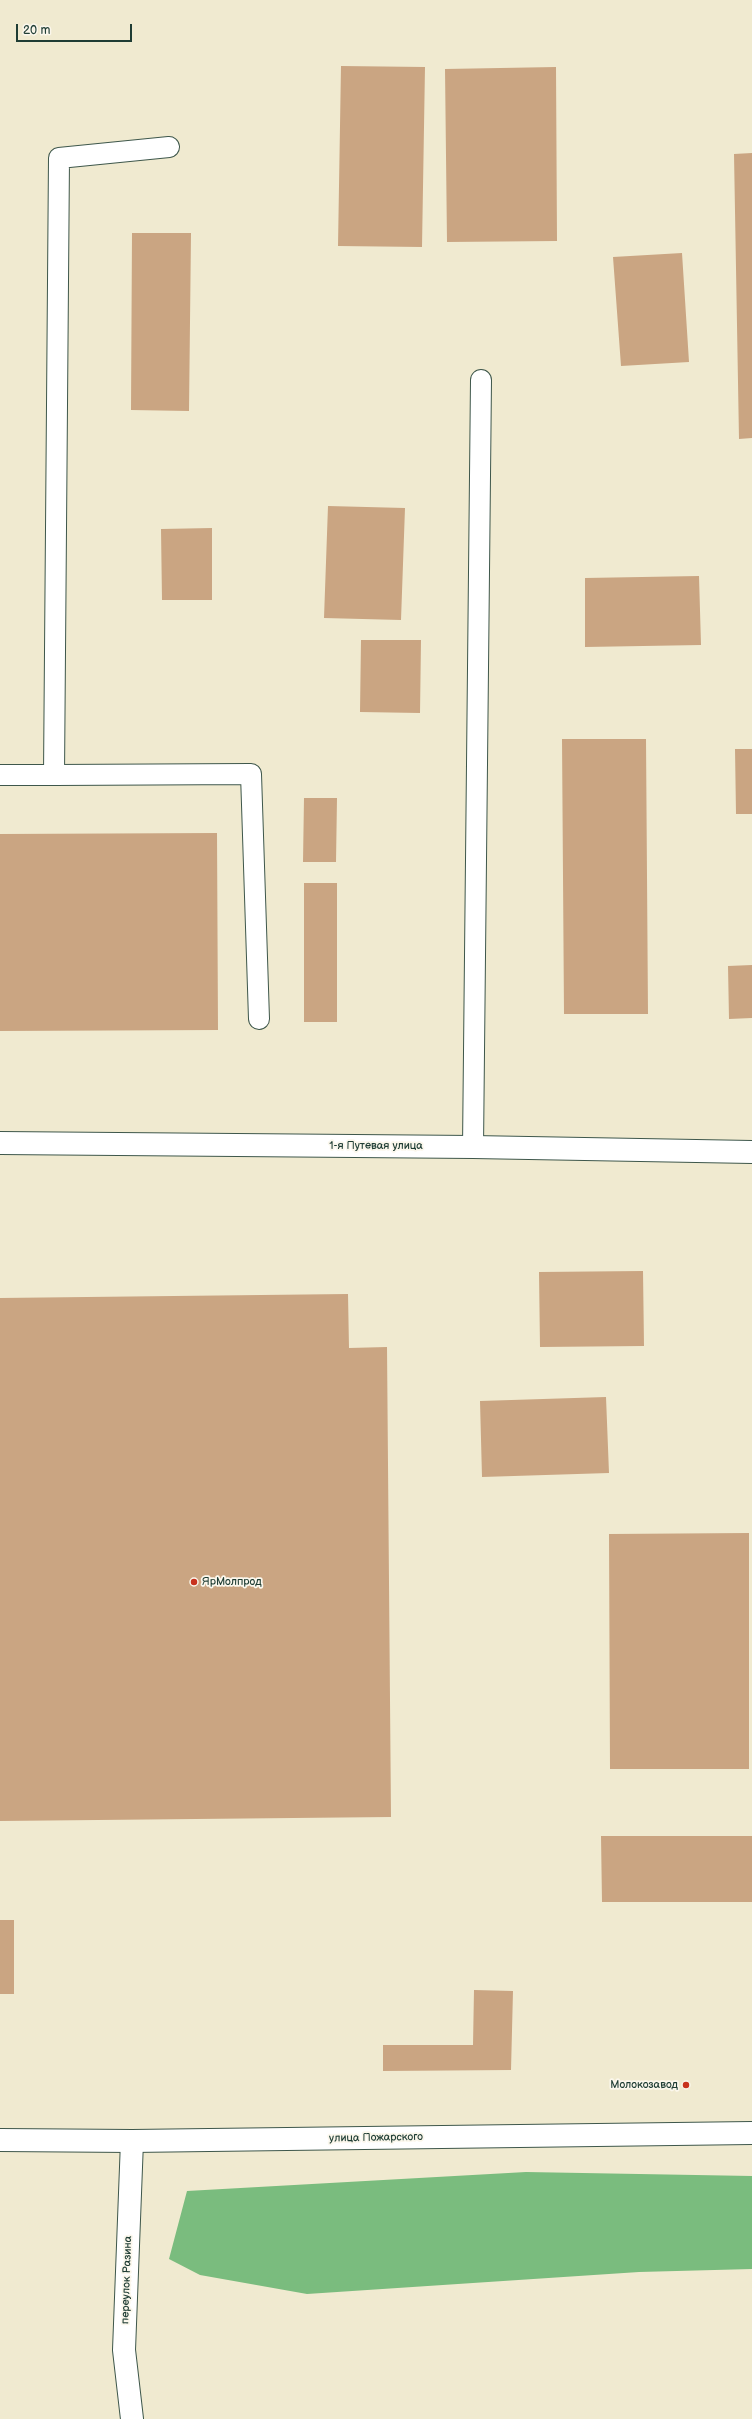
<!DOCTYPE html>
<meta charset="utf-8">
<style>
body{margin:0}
#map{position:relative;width:752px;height:2419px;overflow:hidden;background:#f0ead0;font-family:"Balsamiq Sans",sans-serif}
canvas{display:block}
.scale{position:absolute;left:16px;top:24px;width:116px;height:18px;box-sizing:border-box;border:2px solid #1f3d34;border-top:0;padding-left:5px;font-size:12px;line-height:14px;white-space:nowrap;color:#1f3d34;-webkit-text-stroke:3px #fbf7ec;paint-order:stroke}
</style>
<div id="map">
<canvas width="752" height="2419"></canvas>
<div class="scale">20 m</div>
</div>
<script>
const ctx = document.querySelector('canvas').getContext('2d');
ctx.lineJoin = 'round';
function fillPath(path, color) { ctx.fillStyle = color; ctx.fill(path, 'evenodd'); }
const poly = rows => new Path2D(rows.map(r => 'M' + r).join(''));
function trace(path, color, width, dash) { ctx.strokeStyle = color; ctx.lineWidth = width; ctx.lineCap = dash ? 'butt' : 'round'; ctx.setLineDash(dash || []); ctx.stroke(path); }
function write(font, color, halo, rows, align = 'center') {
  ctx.font = font + ' "Balsamiq Sans",sans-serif'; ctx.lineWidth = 3.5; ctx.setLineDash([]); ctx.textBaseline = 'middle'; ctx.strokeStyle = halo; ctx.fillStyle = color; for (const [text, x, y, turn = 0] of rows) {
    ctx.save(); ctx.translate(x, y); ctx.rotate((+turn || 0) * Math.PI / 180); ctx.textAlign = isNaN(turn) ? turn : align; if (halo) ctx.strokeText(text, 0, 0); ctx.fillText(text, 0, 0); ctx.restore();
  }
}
fillPath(poly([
 [526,2172,752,2176,752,2269,639,2272,307,2294,200,2275,169,2259,187,2191]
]), '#7abc7e');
fillPath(poly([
 [341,66,425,67,422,247,338,246],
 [556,67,557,241,447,242,445,69],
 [752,153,752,438,739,439,734,154],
 [132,233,191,233,189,411,131,410],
 [682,253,689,362,621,366,613,257],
 [328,506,405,508,401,620,324,618],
 [212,528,212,600,162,600,161,529],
 [699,576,701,645,585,647,585,578],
 [361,640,421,640,420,713,360,712],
 [562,739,646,739,648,1014,564,1014],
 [735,749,752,749,752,814,736,814],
 [304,798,337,798,336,862,303,862],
 [217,833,218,1030,0,1031,0,834],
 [304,883,337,883,337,1022,304,1022],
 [752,965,752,1018,729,1019,728,966],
 [643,1271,644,1346,540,1347,539,1272],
 [348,1294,349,1348,387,1347,391,1817,0,1821,0,1298],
 [606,1397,609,1473,482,1477,480,1401],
 [749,1533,749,1769,610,1769,609,1534],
 [601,1836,752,1836,752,1902,602,1902],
 [0,1920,14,1920,14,1994,0,1994],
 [474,1990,513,1991,511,2070,383,2071,383,2045,473,2045]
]), '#caa582');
const service = poly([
 [0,775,54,775,59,158,169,147],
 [54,775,251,774,259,1019],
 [473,1147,481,380]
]);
const minor = poly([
 [0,1143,473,1147,752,1152],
 [132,2419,124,2350,132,2141]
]);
const tertiary = poly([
 [0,2140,132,2141,752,2133]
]);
trace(service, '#3e574b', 22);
trace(minor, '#3e574b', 24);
trace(tertiary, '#3e574b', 24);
trace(service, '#fff', 20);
trace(minor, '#fff', 22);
trace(tertiary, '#fff', 22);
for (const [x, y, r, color] of [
 [194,1582,4,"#c8321e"],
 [686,2085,4,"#c8321e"]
]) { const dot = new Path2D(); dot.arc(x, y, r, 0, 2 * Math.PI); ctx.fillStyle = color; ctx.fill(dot); trace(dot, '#fbf7ec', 1.5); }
write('11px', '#1f3d34', '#fbf7ec', [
 ["1-я Путевая улица",376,1146],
 ["улица Пожарского",376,2138,-1],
 ["переулок Разина",127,2280,-88]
]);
write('11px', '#1f3d34', '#fbf7ec', [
 ["ЯрМолпрод",202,1582],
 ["Молокозавод",678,2085,"right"]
], 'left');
</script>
